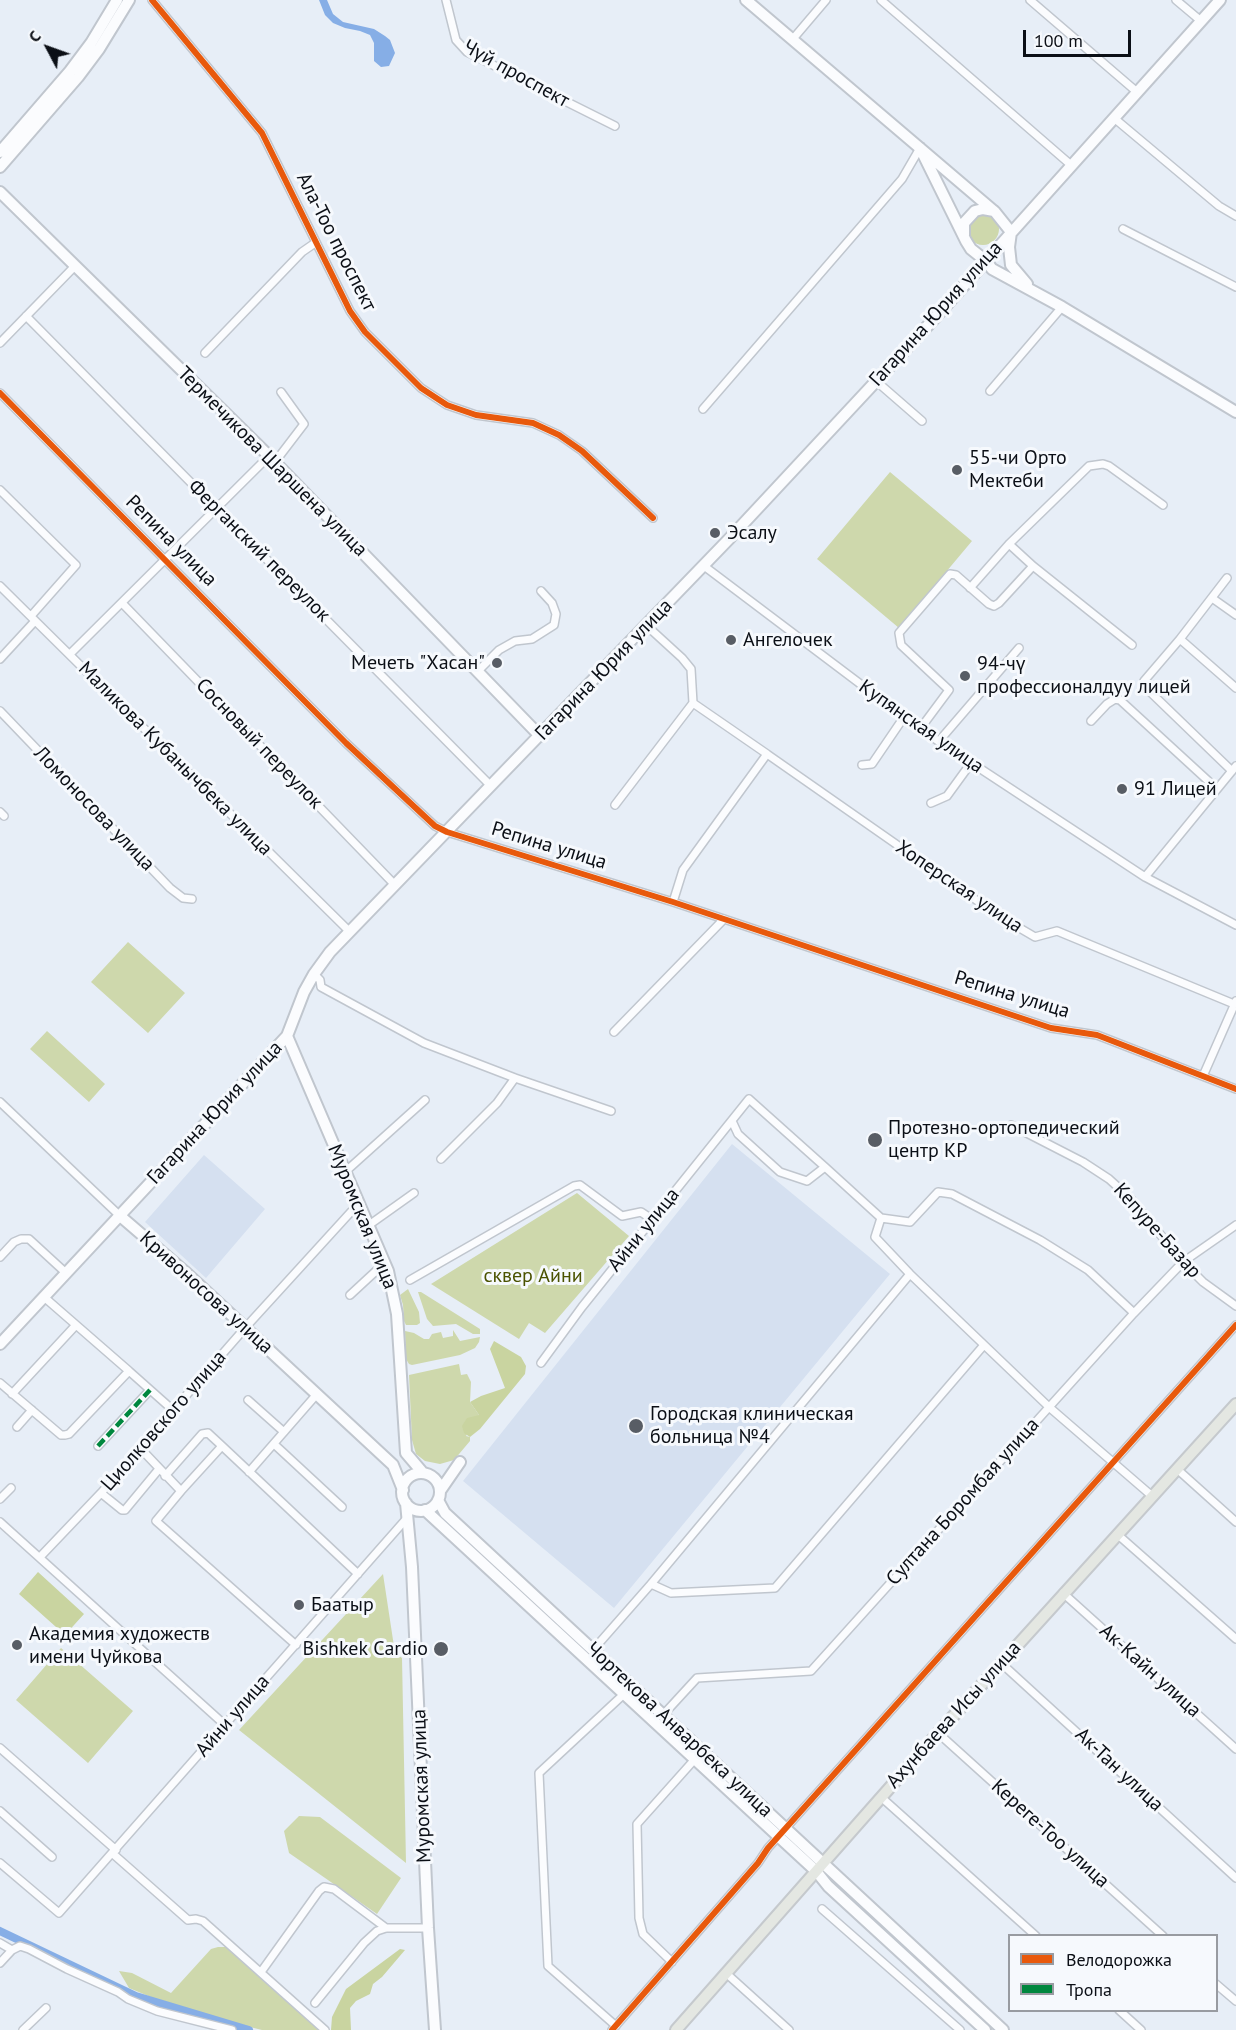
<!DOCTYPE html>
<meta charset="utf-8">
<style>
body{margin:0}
#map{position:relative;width:1236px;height:2030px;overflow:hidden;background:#e7eef7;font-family:"PT Sans",sans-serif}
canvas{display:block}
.legend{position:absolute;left:1008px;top:1934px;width:210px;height:78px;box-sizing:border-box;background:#f6f9fd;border:2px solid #989ba1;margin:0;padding:8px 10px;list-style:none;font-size:18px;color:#0b0f16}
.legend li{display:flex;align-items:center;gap:12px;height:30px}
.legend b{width:30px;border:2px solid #989ba1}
.north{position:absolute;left:18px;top:18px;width:60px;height:60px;-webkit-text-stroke:4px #f6f9fd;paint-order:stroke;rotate:311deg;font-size:16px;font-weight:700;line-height:24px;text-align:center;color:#0b0f16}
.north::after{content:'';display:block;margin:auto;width:21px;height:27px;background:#0b0f16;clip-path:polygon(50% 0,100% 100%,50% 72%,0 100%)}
.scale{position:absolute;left:1023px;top:30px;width:108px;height:27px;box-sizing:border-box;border:3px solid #0b0f16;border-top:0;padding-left:8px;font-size:18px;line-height:21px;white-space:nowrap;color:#0b0f16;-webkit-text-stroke:4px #f6f9fd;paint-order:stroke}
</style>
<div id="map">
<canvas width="1236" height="2030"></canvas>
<ul class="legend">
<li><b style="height:8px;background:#e8590c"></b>Велодорожка</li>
<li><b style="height:8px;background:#00873e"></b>Тропа</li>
</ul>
<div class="north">С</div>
<div class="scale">100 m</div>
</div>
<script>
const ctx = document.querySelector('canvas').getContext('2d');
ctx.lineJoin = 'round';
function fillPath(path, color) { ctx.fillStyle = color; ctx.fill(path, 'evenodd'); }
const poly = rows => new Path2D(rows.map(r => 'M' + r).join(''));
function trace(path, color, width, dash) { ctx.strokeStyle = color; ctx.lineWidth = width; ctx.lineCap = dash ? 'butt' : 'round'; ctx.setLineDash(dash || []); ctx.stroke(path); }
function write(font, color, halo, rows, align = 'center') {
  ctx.font = font + ' "PT Sans",sans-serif'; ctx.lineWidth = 6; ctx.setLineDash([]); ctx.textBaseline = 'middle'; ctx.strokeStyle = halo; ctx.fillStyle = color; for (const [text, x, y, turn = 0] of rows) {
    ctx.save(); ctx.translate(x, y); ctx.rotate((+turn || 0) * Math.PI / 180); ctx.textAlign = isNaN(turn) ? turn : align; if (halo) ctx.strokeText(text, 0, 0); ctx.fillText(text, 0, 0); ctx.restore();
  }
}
fillPath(poly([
 [732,1144,890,1274,614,1608,463,1481],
 [204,1155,265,1209,206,1278,145,1222]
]), '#d5e0f0');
fillPath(poly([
 '967 229a16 16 0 1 1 32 0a16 16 0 1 1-32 0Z',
 [890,472,972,541,899,628,817,559],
 [128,942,185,993,148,1033,91,982],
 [47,1031,105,1084,89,1102,30,1049],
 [577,1193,629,1236,545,1333,529,1323,519,1339,431,1284],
 [408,1289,419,1312,420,1323,417,1325,406,1325,404,1321,403,1305,400,1295],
 [418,1292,421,1292,480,1329,480,1334,473,1334,456,1324,433,1326,427,1319],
 [453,1330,460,1341,480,1337,479,1342,475,1348,460,1355,412,1365,409,1364,406,1359,405,1331,414,1333,424,1339,429,1339,432,1334,441,1332,443,1338,453,1336],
 [459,1364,461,1375,467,1374,471,1382,470,1402,479,1415,466,1436,470,1437,470,1441,454,1460,440,1464,425,1461,416,1454,412,1440,409,1375],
 [383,1574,395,1653,402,1658,406,1863,239,1730],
 [61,1648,133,1711,88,1763,16,1700],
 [299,1816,320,1817,401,1878,377,1914,289,1853,284,1831],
 [218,1947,229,1947,248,1967,273,1985,322,2030,262,2030,238,2024,158,2000,129,1988,119,1971,132,1973,171,1993,211,1949]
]), '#ced8ac');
fillPath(poly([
 [494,1341,521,1357,526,1366,525,1374,480,1429,470,1437,464,1433,462,1426,467,1418,479,1415,470,1402,481,1396,505,1388,490,1349],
 [38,1572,84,1614,65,1635,19,1594],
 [400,1949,405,1950,382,1977,373,1984,370,1994,356,2001,350,2008,351,2030,331,2030,332,2017,346,1989]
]), '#c9d4a0');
fillPath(poly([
 [319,0,327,0,333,14,343,22,374,29,385,36,390,40,395,53,389,66,381,67,374,61,374,43,370,35,360,31,345,28,333,23,325,15]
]), '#86aee6');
trace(poly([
 [0,1931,136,1996,249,2030]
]), '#86aee6', 8);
const street = poly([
 [152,0,262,133,350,311,365,332,421,388,447,405,476,415,533,423,559,435,582,451,653,518],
 [446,0,456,40,467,52,615,126],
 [881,0,1071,165],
 [1030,0,1137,92],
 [1176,0,1201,21],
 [792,40,826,0],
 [1114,118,1219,206,1236,216],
 [1123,229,1236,287],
 [26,316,491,786],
 [0,343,75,266],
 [205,353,302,252,315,243],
 [876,381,922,421],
 [990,391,1062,307],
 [0,393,346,743,435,826,447,832,673,902,1051,1028,1097,1035,1236,1089],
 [703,409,902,179,920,148],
 [275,462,304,424,281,392],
 [0,490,76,565,31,616],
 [704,566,920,729,1145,877,1236,925],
 [1033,566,1132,645],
 [1227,578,1180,639,1236,688],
 [0,586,350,932],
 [970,588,1009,544,1089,466,1103,464,1109,466,1163,505],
 [1212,598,1236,615],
 [122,603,395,885],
 [647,626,682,658,691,669,693,703],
 [1180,639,1144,681,1144,686,1232,771],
 [70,654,269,456],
 [0,659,35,621],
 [477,672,499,650,515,641,532,639,554,625,556,614,552,603,541,591],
 [0,711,170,888,183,898,192,899],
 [1091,721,1107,704,1115,699,1120,700,1217,789],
 [920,729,949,690,901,645,899,633,950,574,956,575,989,604,994,606,999,603,1033,566,1009,544],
 [939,741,1019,648],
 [862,765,872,764,904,717],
 [931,803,947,796,971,763],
 [615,805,693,703,767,754],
 [0,812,4,816],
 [1145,877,1236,766],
 [673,902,683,870,767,754,999,916,1035,937,1057,931,1234,1004],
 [314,974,320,980,321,987,424,1043,515,1078,611,1111],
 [614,1032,724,919],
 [1203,1076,1236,1001],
 [0,1102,119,1215],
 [1011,1125,1083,1162,1109,1179,1131,1199,1183,1262,1203,1282,1236,1306],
 [441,1159,497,1103,515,1078],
 [825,1167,881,1218,875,1237,910,1274,1049,1407,1152,1496],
 [345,1172,425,1100],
 [881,1218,910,1222,938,1192,952,1194,1040,1240,1088,1270,1134,1313],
 [369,1225,414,1193],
 [0,1257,14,1242,21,1239,29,1239,66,1273],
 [410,1280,574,1186,580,1185,622,1216,641,1212,653,1220],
 [350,1295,377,1270,388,1271],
 [541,1363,582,1307,749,1099,825,1167,807,1181,780,1172,738,1134,732,1121],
 [129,1371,174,1411],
 [0,1383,61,1435,65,1435,69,1434,129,1371,44,1297],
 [12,1394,76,1325],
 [248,1400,284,1432],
 [17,1427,32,1410],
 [274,1444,342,1507],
 [98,1446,150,1390],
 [140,1448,181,1491],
 [1177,1469,1236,1522],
 [249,1472,317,1394],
 [165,1476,202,1434,208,1433,222,1446],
 [101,1493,122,1510,125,1510,159,1469],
 [0,1499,11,1488],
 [0,1522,225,1725],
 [1117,1534,1236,1639],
 [40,1557,101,1493,245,1328,359,1203],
 [651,1584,671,1593,775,1588,984,1345],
 [1063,1593,1236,1749],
 [296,1645,156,1521,181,1491,222,1446,358,1574],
 [593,1650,651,1584,910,1274],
 [1001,1663,1236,1878],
 [663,1715,697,1678,811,1671,1134,1313,1183,1262,1236,1225],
 [938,1733,1163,1936],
 [0,1748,116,1850],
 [881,1797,1036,1936],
 [0,1811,52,1857],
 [112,1853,188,1920,196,1919,203,1921,325,2030],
 [0,1863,59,1913,407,1518],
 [822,1909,960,2030],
 [0,1943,12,1950,0,1963],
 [12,1950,20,1946,29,1949,67,1969,118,1992,128,1999,157,2011,232,2030],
 [672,1962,643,1934,639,1918,637,1824,695,1759],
 [261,1972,319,1891,324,1887,334,1889,386,1928],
 [727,1974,789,2030],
 [1216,1984,1236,2001],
 [315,2003,364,1943,377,1931,386,1928,428,1928],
 [1119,2010,1141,2030],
 [616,2026,548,1966,539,1773,624,1694],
 [23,2030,46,2008],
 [612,2030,758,1863,768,1848,1236,1325]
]);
const secondary = poly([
 [746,0,995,212,1011,232,1009,247,1011,265,1027,284],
 [920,148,966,241,971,249,986,261,992,269,1062,307,1236,412],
 [0,152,70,71,91,43,117,0],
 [0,167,78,77,99,49,129,0],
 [0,192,269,456,540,736],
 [964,235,964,223,975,211,983,209,994,211],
 [287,1036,388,1271,397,1314,406,1453,423,1473],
 [119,1215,184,1271,393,1465,403,1490],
 [0,1344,287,1036,304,992,314,974,330,952,729,539,934,319,1220,0],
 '402 1492a19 19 0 1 1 38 0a19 19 0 1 1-38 0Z',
 [440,1491,460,1462],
 [438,1500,445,1513,1003,2030],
 [406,1503,412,1567,428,1928,435,2030],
 [425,1510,816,1871,828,1886,985,2030]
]);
const primary = poly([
 [676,2030,938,1733,1236,1404]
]);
trace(street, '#c0c6ce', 10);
trace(secondary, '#c0c6ce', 14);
trace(primary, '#c5c9cd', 14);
trace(street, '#fbfcfe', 7);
trace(secondary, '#fbfcfe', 10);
trace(primary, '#e4e7e2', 10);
trace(poly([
 [98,1446,150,1390]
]), '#00873e', 4.5, [9, 4.5]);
trace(poly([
 [152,0,262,133,350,311,365,332,421,388,447,405,476,415,533,423,559,435,582,451,653,518],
 [0,393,346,743,435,826,447,832,673,902,1051,1028,1097,1035,1236,1089],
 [612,2030,758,1863,768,1848,1236,1325]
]), '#e8590c', 6);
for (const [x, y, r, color] of [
 [957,470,6,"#585d65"],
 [715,533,6,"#585d65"],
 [731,640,6,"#585d65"],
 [497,663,6,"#585d65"],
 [965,676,6,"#585d65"],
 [1122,789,6,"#585d65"],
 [875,1140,8,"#585d65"],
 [636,1426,8,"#585d65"],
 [299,1605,6,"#585d65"],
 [17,1645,6,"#585d65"],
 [441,1649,8,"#585d65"]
]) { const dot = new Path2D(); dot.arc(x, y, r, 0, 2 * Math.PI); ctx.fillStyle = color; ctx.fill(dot); trace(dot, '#f6f9fd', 2); }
write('20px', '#0b0f16', '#f6f9fd', [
 ["Чүй проспект",516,74,29],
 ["Ала-Тоо проспект",336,242,63],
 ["Гагарина Юрия улица",936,314,-48],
 ["Термечикова Шаршена улица",272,462,45],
 ["Репина улица",171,541,45],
 ["Ферганский переулок",259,551,45],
 ["Гагарина Юрия улица",604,670,-46],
 ["Купянская улица",921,727,35],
 ["Сосновый переулок",259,744,46],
 ["Маликова Кубанычбека улица",175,759,45],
 ["Ломоносова улица",94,809,46],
 ["Репина улица",549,846,17],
 ["Хоперская улица",959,887,34],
 ["Репина улица",1012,995,17],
 ["Гагарина Юрия улица",215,1113,-47],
 ["Муромская улица",362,1217,68],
 ["Айни улица",644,1230,-51],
 ["Кепуре-Базар",1157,1231,48],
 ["Кривоносова улица",206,1293,42],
 ["Циолковского улица",164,1421,-49],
 ["Султана Боромбая улица",963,1502,-48],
 ["Ак-Кайн улица",1150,1671,42],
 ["Ахунбаева Исы улица",954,1715,-48],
 ["Айни улица",233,1716,-49],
 ["Чортекова Анварбека улица",679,1730,43],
 ["Ак-Тан улица",1119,1770,43],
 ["Муромская улица",422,1786,-92],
 ["Кереге-Тоо улица",1050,1834,42]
]);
write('20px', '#0b0f16', '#f6f9fd', [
 ["55-чи Орто",969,458],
 ["Мектеби",969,481],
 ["Эсалу",727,533],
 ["Ангелочек",743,640],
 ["Мечеть \"Хасан\"",485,663,"right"],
 ["94-чү",977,664],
 ["профессионалдуу лицей",977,687],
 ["91 Лицей",1134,789],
 ["Протезно-ортопедический",888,1128],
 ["центр КР",888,1151],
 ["Городская клиническая",650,1414],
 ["больница №4",650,1437],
 ["Баатыр",311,1605],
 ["Академия художеств",29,1634],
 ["имени Чуйкова",29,1657],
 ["Bishkek Cardio",428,1649,"right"]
], 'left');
write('20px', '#4a5200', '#f6f9fd', [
 ["сквер Айни",533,1276]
]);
</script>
